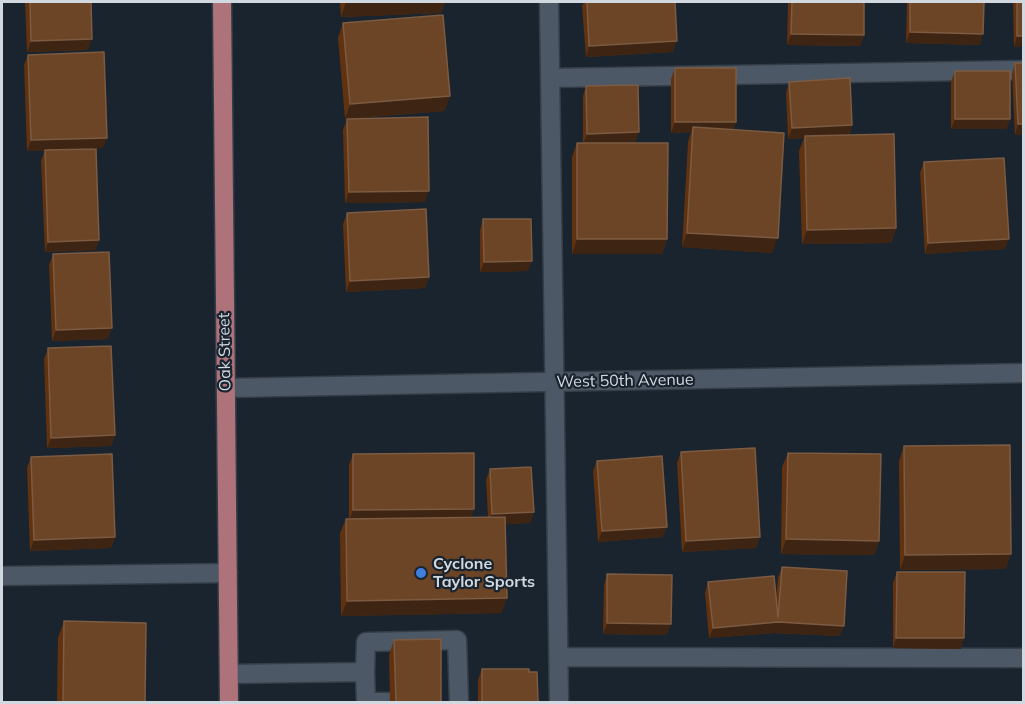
<!DOCTYPE html>
<style>
body{margin:0}
#map{position:relative;width:1025px;height:704px;overflow:hidden;background:#19242f;font-family:Mulish,sans-serif}
canvas{display:block}
.frame{position:absolute;inset:0;border:3px solid #d1d8e0;pointer-events:none}
</style>
<div id="map">
<canvas width="1025" height="704"></canvas>
<div class="frame"></div>
</div>
<script>
const ctx = document.querySelector('canvas').getContext('2d');
ctx.lineJoin = 'round';
const poly = rows => new Path2D(rows.map(r => 'M' + r).join(''));
function trace(path, color, width, dash) { ctx.strokeStyle = color; ctx.lineWidth = width; ctx.lineCap = dash ? 'butt' : 'round'; ctx.setLineDash(dash || []); ctx.stroke(path); }
function fillPath(path, color) { ctx.fillStyle = color; ctx.fill(path, 'evenodd'); }
function write(font, color, halo, rows, align = 'center') {
  ctx.font = font + ' Mulish,sans-serif'; ctx.lineWidth = 4.5; ctx.setLineDash([]); ctx.textBaseline = 'middle'; ctx.strokeStyle = halo; ctx.fillStyle = color; for (const [text, x, y, turn = 0] of rows) {
    ctx.save(); ctx.translate(x, y); ctx.rotate((+turn || 0) * Math.PI / 180); ctx.textAlign = isNaN(turn) ? turn : align; if (halo) ctx.strokeText(text, 0, 0); ctx.fillText(text, 0, 0); ctx.restore();
  }
}
const lane = poly([
 [549,2,559,702],
 [551,78,1024,70],
 [2,576,228,573],
 [559,657,1024,658],
 [365,672,366,702],
 [229,674,365,672,366,642,457,640,459,702],
 [374,702,390,702]
]);
const street = poly([
 [226,388,1024,373]
]);
const primary = poly([
 [222,2,229,702]
]);
trace(lane, '#353e47', 21);
trace(street, '#353e47', 21);
trace(primary, '#353e47', 21);
trace(lane, '#4c5865', 18);
trace(street, '#4c5865', 18);
trace(primary, '#ad727a', 18);
fillPath(poly([
 [25,2,91,2,88,50,27,52],
 [340,2,445,2,441,13,341,17],
 [584,2,675,2,673,52,586,57,582,6],
 [788,2,864,2,864,35,860,46,787,45],
 [907,2,984,2,980,45,906,43],
 [1013,2,1023,2,1023,46,1014,47],
 [343,23,450,96,444,111,345,119,338,38],
 [28,55,103,148,27,151,24,65],
 [1015,63,1023,135,1015,135,1012,74],
 [675,68,736,122,733,130,772,253,682,247,688,142,691,132,671,133,671,79],
 [955,71,1010,119,1006,129,951,129,951,82],
 [789,82,852,125,849,135,896,228,891,243,802,244,799,151,804,138,788,139,786,93],
 [586,86,635,143,667,239,662,254,572,254,572,157,577,143,583,143,583,96],
 [347,119,425,202,345,203,343,130],
 [45,150,99,240,95,250,45,252,41,161],
 [1023,150,1023,261,1022,261,1023,153],
 [924,162,1005,249,925,254,920,173],
 [347,213,429,277,425,288,346,292,343,224],
 [483,219,528,271,480,272,480,230],
 [53,254,108,339,52,341,49,265],
 [48,348,115,435,111,446,47,448,44,359],
 [904,446,1006,569,900,570,899,461],
 [681,452,760,537,756,548,682,552,677,463],
 [788,453,879,541,874,555,781,554,782,467],
 [353,454,472,517,488,517,486,480,490,469,534,512,530,523,506,524,502,613,341,616,340,533,346,519,349,519,349,465],
 [31,457,115,537,111,548,30,551,27,468],
 [597,461,663,537,598,542,593,471],
 [782,567,840,636,774,633,709,638,705,593,708,582,776,599,778,578],
 [897,572,961,649,893,648,893,583],
 [607,574,667,635,603,634,604,585],
 [64,621,145,702,57,702,58,638],
 [394,640,441,702,390,702,389,655],
 [482,669,529,672,538,702,478,702,478,680]
]), '#603210');
fillPath(poly([
 [346,2,445,2,441,13,341,17],
 [910,32,983,34,980,45,906,43],
 [791,34,864,35,860,46,787,45],
 [1017,36,1023,36,1023,46,1014,47],
 [92,39,88,50,27,52,31,41],
 [677,41,673,52,586,57,589,46],
 [450,96,444,111,345,119,350,104],
 [955,119,1010,119,1006,129,951,129],
 [675,122,736,122,732,132,693,127,691,132,671,133],
 [1018,124,1023,124,1023,135,1015,135],
 [852,125,848,136,805,136,804,138,788,139,792,128],
 [639,132,635,143,583,144,587,134],
 [107,138,103,148,27,151,31,140],
 [429,191,425,202,345,203,349,192],
 [896,228,891,243,802,244,807,230],
 [687,233,778,238,772,253,682,247],
 [577,239,667,239,662,254,572,254],
 [1009,239,1005,249,925,254,928,243],
 [99,240,95,250,45,252,48,242],
 [532,261,528,271,480,272,484,262],
 [429,277,425,288,346,292,350,281],
 [112,328,108,339,52,341,56,330],
 [115,435,111,446,47,448,51,438],
 [474,509,471,520,349,521,353,510],
 [534,512,530,523,488,525,492,514],
 [667,527,663,537,598,542,602,531],
 [115,537,111,548,30,551,34,540],
 [760,537,756,548,682,552,686,541],
 [786,539,879,541,874,555,781,554],
 [1011,554,1006,569,900,570,905,555],
 [507,598,502,613,341,616,347,601],
 [778,622,844,626,840,636,774,633,709,638,713,628],
 [607,623,671,624,667,635,603,634],
 [896,638,964,638,961,649,893,648]
]), '#3e2513');
const building = poly([
 [30,2,91,2,92,39,31,41,30,2],
 [587,2,675,2,677,41,589,46,587,2],
 [792,2,864,2,864,35,791,34,792,2],
 [910,2,984,2,983,34,910,32,910,2],
 [1017,2,1023,2,1023,36,1017,36,1017,2],
 [443,15,450,96,350,104,343,23,443,15],
 [104,52,107,138,31,140,28,55,104,52],
 [1015,63,1023,63,1023,124,1018,124,1015,63],
 [675,68,736,68,736,122,675,122,675,68],
 [955,71,1010,71,1010,119,955,119,955,71],
 [850,78,852,125,792,128,789,82,850,78],
 [638,85,639,132,587,134,586,86,638,85],
 [428,117,429,191,349,192,347,119,428,117],
 [693,127,784,133,778,238,687,233,693,127],
 [894,134,896,228,807,230,805,136,894,134],
 [577,143,668,143,667,239,577,239,577,143],
 [96,149,99,240,48,242,45,150,96,149],
 [1004,158,1009,239,928,243,924,162,1004,158],
 [426,209,429,277,350,281,347,213,426,209],
 [483,219,531,219,532,261,484,262,483,219],
 [109,252,112,328,56,330,53,254,109,252],
 [111,346,115,435,51,438,48,348,111,346],
 [1010,445,1011,554,905,555,904,446,1010,445],
 [755,448,760,537,686,541,681,452,755,448],
 [474,453,474,509,353,510,353,454,474,453],
 [788,453,881,454,879,541,786,539,788,453],
 [112,454,115,537,34,540,31,457,112,454],
 [662,456,667,527,602,531,597,461,662,456],
 [531,467,534,512,492,514,490,469,531,467],
 [505,517,507,598,347,601,346,519,505,517],
 [782,567,847,571,844,626,778,622,713,628,708,582,774,576,778,618,782,567],
 [897,572,965,572,964,638,896,638,897,572],
 [607,574,672,575,671,624,607,623,607,574],
 [64,621,146,623,145,702,63,702,64,621],
 [441,639,441,702,396,702,394,640,441,639],
 [482,669,529,669,529,672,537,672,538,702,482,702,482,669]
]);
fillPath(building, '#6c4426');
trace(building, '#7c5b43', 1.5);
for (const [x, y, r, color] of [
 [421,573,6,"#3f7fe0"]
]) { const dot = new Path2D(); dot.arc(x, y, r, 0, 2 * Math.PI); ctx.fillStyle = color; ctx.fill(dot); trace(dot, '#19242f', 2); }
write('16px', '#d1d8e0', '#19242f', [
 ["Oak Street",225,352,-91],
 ["West 50th Avenue",625,381,-1]
]);
write('bold 16px', '#d1d8e0', '#19242f', [
 ["Cyclone",433,564],
 ["Taylor Sports",433,582]
], 'left');
</script>
